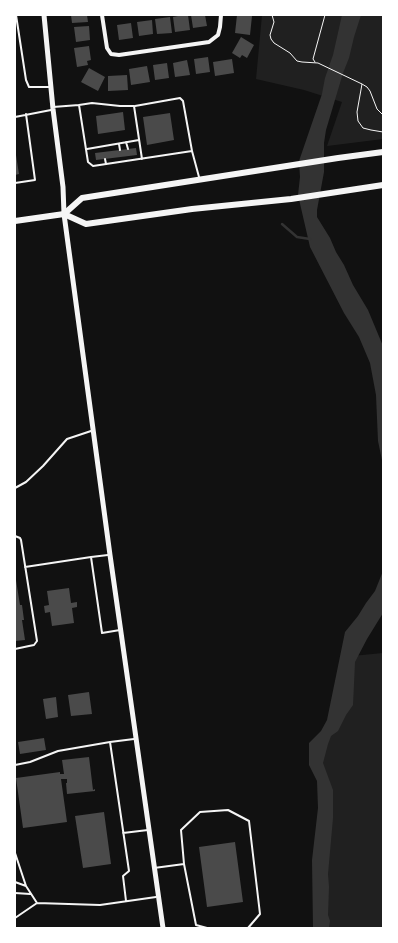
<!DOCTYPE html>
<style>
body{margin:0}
#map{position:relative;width:398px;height:943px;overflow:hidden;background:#111;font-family:"Work Sans",sans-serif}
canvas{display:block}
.frame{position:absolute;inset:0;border:16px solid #fff;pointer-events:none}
</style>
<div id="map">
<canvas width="398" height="943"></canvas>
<div class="frame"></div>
</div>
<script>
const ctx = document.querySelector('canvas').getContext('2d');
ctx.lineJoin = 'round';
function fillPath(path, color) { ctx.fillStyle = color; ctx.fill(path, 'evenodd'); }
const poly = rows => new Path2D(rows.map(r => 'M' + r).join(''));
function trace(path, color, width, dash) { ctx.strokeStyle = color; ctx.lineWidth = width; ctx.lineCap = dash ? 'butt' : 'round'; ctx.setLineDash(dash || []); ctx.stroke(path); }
fillPath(poly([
 [262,15,383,15,383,139,327,146,342,102,304,90,256,79],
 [383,653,383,928,325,928,319,751,352,656]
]), '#202020');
fillPath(poly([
 [342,15,361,15,354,37,349,58,343,73,326,130,324,143,324,172,317,210,317,217,330,238,336,252,344,265,353,285,368,310,383,346,383,465,378,441,376,395,370,363,359,337,344,313,310,247,298,195,300,177,299,161,322,94,325,78,333,55],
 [383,571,383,613,367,639,355,662,353,705,346,715,338,731,331,736,328,744,323,763,333,790,333,818,328,874,329,887,328,915,330,921,329,928,313,928,312,860,318,808,317,781,309,765,309,743,321,731,327,720,345,632,358,616,366,603,375,591]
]), '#333');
trace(poly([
 [282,224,297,237,310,239]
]), '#333', 2.5);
fillPath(poly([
 [71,15,87,15,88,22,72,23],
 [177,15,188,15,190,30,175,32,173,17,178,16],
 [191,15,205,15,207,26,193,28],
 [237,15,252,16,250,35,235,33],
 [170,17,172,33,157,34,155,19],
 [152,20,153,34,139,36,137,22],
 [131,23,133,38,119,40,117,25],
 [89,26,90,40,76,42,74,27],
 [241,37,254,45,247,58,242,55,240,58,232,53],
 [89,46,91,60,87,61,88,65,77,67,74,48],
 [208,57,210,72,196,74,194,59],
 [232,59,234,73,215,76,213,62],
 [187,60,190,75,175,77,173,63],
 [167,63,169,78,155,80,153,65],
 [147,66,150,82,131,85,129,69],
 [89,68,105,77,98,91,81,82],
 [127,75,128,90,108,91,108,76],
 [123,112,125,130,98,134,96,116],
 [170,113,174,140,147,145,143,117],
 [136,148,137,155,96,160,95,153],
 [15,155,16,155,19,174,15,175],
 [15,580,16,580,20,605,22,605,24,620,22,620,25,640,15,641],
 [69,588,71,603,77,602,77,607,72,608,74,623,52,626,50,612,45,613,44,606,49,605,47,591],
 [89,692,92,714,71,716,68,695],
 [56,697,58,717,46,719,43,699],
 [44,738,46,750,20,754,18,742],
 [89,757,93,790,95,789,95,791,67,794,66,783,67,783,67,779,61,779,67,822,23,828,16,778,60,772,60,774,64,774,62,760],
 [104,812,111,864,83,868,75,816],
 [235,842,243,902,207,907,199,847]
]), '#4a4a4a');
trace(poly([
 [272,15,274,22,270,35,271,39,274,43,290,53,297,61,302,62,318,63,362,84,357,112,358,121,363,128,371,130,383,132],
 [315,62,313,59,325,15],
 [362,84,367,87,370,91,377,109,383,115]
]), '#f5f5f5', 1);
trace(poly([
 [16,15,26,80,29,87,51,87],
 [79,105,92,103,120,106,134,106,142,159],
 [135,106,180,98,183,101,192,151],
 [53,107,79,105,88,162,93,166,192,151,199,177],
 [15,117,51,110],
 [126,142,128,149],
 [119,144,120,150],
 [87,149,139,140],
 [105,159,106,164],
 [15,183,35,180,26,114],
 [15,488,26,482,43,466,67,439,91,431],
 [15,536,20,538,21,540,37,641,34,645,29,646,15,649],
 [108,555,91,557,102,633,120,630],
 [25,567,91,557],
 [15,765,30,762,58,751,110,742],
 [123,833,148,830],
 [15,853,26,886,37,903],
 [154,868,184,864],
 [15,882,26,886],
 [15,893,30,894],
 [126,901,123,876,129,871,110,742,134,739],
 [15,918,37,903,100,905,156,897],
 [207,928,196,925,184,864,181,830,200,812,228,810,249,821,260,914,248,928]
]), '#f5f5f5', 2);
trace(poly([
 [102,15,107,48,111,54,119,55,209,42,218,35,220,27,221,15]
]), '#f5f5f5', 4);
trace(poly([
 [44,15,53,109,63,187,64,214,110,555,163,928]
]), '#f5f5f5', 5);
trace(poly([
 [64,214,82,198,338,158,383,152],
 [15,221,64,214,86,224,192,209,291,199,383,185]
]), '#f5f5f5', 6);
</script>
